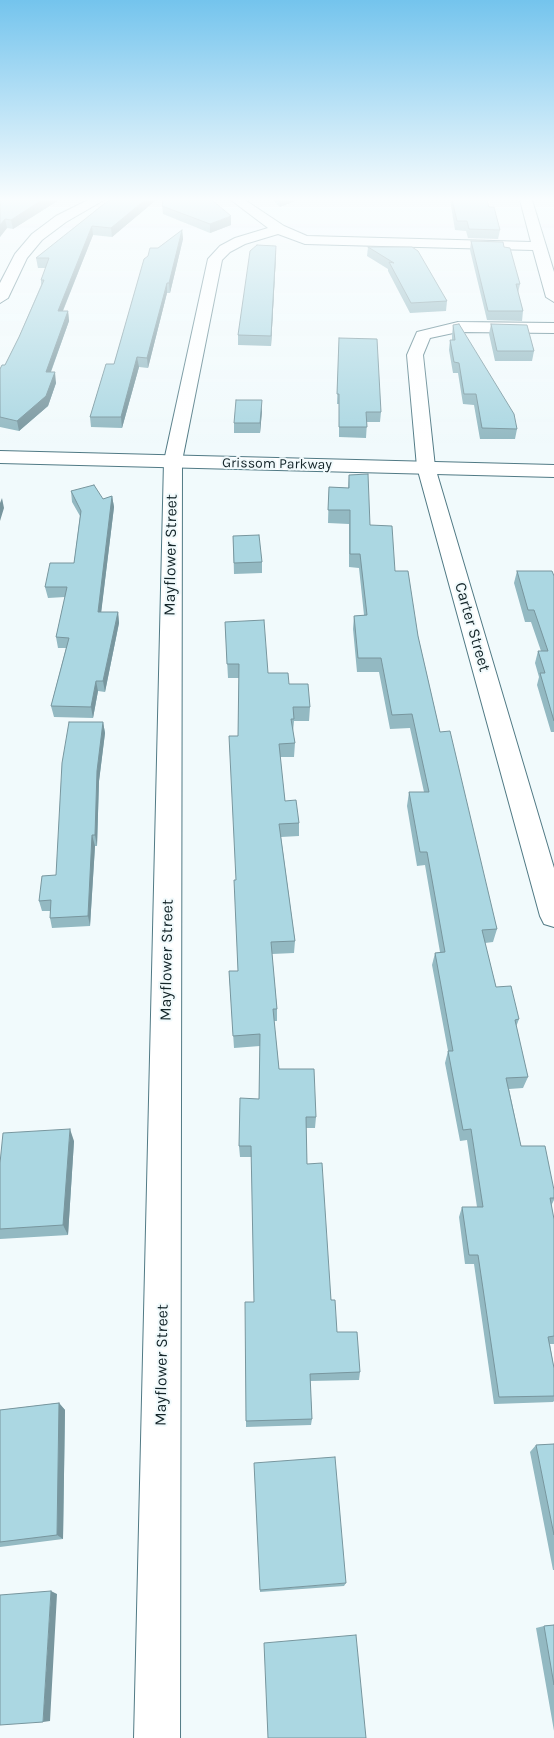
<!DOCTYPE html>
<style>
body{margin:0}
canvas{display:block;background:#f1fafc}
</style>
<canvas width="554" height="1738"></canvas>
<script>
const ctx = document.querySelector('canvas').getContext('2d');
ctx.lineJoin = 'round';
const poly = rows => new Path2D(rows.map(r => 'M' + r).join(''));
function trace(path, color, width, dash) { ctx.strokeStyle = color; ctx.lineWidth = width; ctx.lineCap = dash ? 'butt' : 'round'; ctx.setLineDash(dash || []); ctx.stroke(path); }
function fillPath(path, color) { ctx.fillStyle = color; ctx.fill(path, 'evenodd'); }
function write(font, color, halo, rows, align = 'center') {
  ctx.font = font + ' Karla,sans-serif'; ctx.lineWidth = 4; ctx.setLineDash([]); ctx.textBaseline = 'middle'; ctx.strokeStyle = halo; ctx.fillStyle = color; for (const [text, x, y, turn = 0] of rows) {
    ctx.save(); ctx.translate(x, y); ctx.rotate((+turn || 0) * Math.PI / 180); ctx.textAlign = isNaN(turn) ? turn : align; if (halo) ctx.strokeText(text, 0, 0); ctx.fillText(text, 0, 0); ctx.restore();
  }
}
const minor = poly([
 [88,200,104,200,66,222,42,240,27,258,8,298,0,303,0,283,15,254,32,234,56,216,88,200],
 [231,200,245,200,284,226,307,236,531,242,520,200,532,200,554,272,554,302,546,297,533,250,305,244,278,234,245,244,230,252,222,260,182,461,180,1738,134,1738,164,461,208,259,220,246,235,238,268,228,231,200],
 [458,322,554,323,554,333,458,332,430,338,423,355,435,467,554,868,554,927,544,924,540,916,417,467,407,355,417,332,458,322]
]);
const major = poly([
 [0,451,554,465,554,477,0,463,0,451]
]);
trace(minor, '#517a85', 2);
trace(major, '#517a85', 2);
fillPath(minor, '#fff');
fillPath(major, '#fff');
fillPath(poly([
 [0,200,59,200,13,229,7,228,0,237],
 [109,200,156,200,112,237,93,235,63,311,68,311,69,321,51,372,56,383,48,406,19,431,0,427,0,369,5,365,19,337,41,285,41,280,46,268,38,268,36,258],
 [272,200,298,200,280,207],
 [450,200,487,200,489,207,500,230,498,239,468,238,466,231,455,230],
 [162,206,231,225,210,233,163,214],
 [182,230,183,239,170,293,167,293,148,368,139,367,122,428,91,427,90,417,114,364,148,256],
 [471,241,504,247,520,284,518,293,523,311,522,321,487,320,470,250],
 [368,247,412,247,447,301,446,311,410,313,388,271,388,269,367,256],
 [276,255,271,346,238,345,238,335],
 [491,324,534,351,532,361,495,361,489,334],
 [453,325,517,429,515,439,480,439,474,405,463,404,458,373,453,373,449,350,450,340,452,340,452,335],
 [339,338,381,412,380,422,367,422,366,438,339,437,339,404,337,404],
 [262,411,260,433,234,433,234,423],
 [349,475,370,525,395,571,418,636,440,732,497,929,493,942,485,943,496,987,519,1019,516,1027,528,1077,523,1088,509,1089,521,1146,554,1190,554,1200,551,1206,554,1219,554,1344,550,1344,554,1368,554,1401,553,1402,494,1404,474,1264,465,1264,459,1217,462,1207,477,1207,467,1140,460,1141,445,1063,448,1051,432,965,435,953,440,952,425,865,417,866,407,806,409,792,424,792,410,728,390,729,379,672,357,672,353,629,354,616,364,615,359,568,349,567,349,524,328,523,329,487,348,488],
 [71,491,103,499,112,496,114,507,101,612,118,612,119,623,105,692,98,691,93,718,54,717,51,706,66,648,58,648,56,637,65,597,48,598,45,587,74,563,80,516,72,502],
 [233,536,262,562,262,573,234,574],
 [517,571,554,576,554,732,551,732,537,685,539,677,535,663,538,651,541,651,531,622,525,622,514,583],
 [225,622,268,673,289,684,310,707,309,721,294,721,293,732,295,743,294,757,280,757,285,801,299,823,299,836,281,837,295,941,294,953,272,954,277,1009,277,1021,274,1021,279,1069,316,1117,315,1128,306,1128,307,1164,337,1332,360,1372,359,1380,310,1381,312,1419,311,1425,246,1427,246,1421,254,1302,252,1157,240,1157,239,1146,259,1099,260,1046,234,1048,229,971,238,971,236,880,239,678,228,678],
 [103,722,105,733,99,781,97,846,95,846,90,926,52,928,50,918,50,911,42,911,39,901,56,875],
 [74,1141,68,1235,0,1239,0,1163],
 [59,1403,65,1410,63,1539,0,1547,0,1410],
 [554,1444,554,1570,553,1570,530,1452,536,1445],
 [346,1583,344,1586,260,1592,260,1590],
 [554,1625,554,1731,536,1628,544,1626]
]), '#93b9c2');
fillPath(poly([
 [42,200,59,200,13,229,11,220],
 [145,200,156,200,112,237,111,228],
 [280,200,298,200,280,207],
 [231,216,231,225,210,233,210,224],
 [5,219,7,228,0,237,0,225],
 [92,226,93,235,59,320,58,311],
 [182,230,183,239,170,293,169,283],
 [276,246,276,255,271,346,271,336],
 [167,283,167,293,148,368,147,358],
 [68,311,69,321,47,382,46,372],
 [137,357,139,367,122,428,121,417],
 [55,372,56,383,48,406,19,431,17,421],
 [262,400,262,411,260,433,260,423],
 [112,496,114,507,100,622,98,612],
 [2,498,4,508,0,521,0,503],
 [118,612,119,623,105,692,103,681],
 [96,681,98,691,93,718,91,707],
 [103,722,105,733,99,781,97,846,95,835,97,771],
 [92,835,95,846,90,926,88,916],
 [70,1129,74,1141,68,1235,63,1225],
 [59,1403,65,1410,63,1539,57,1535],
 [51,1591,57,1594,50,1721,43,1722]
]), '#78969e');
const building = poly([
 [0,200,42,200,11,220,5,219,0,225,0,200],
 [109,200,145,200,111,228,92,226,58,311,68,311,46,372,55,372,46,396,17,421,0,417,0,369,2,365,5,365,19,337,44,280,41,280,49,258,36,258,109,200],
 [163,200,212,200,231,216,210,224,162,206,163,200],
 [452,200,487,200,489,207,494,207,500,230,469,229,467,221,457,221,452,200],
 [182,230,169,283,167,283,147,358,137,357,121,417,90,417,106,364,114,364,144,259,148,256,150,248,158,248,182,230],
 [471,241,503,242,504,247,510,248,520,284,516,284,523,311,488,311,471,241],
 [257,245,276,246,271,336,238,335,250,251,257,245],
 [368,247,412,247,418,251,447,301,411,303,389,262,394,263,368,247],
 [459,324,514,414,517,429,482,428,476,394,464,394,459,363,454,362,450,340,455,340,453,325,459,324],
 [491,324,527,325,534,351,497,351,491,324],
 [339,338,377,339,381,412,366,412,367,427,339,427,339,394,337,394,339,338],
 [236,400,262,400,260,423,234,423,236,400],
 [368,474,370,525,392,526,395,571,408,571,418,636,440,732,450,731,497,929,482,930,496,987,511,986,519,1019,515,1020,528,1077,506,1078,521,1146,545,1146,554,1190,554,1198,550,1198,554,1219,554,1336,548,1337,554,1368,554,1396,499,1397,478,1255,469,1255,462,1207,483,1207,471,1129,463,1130,448,1051,453,1051,435,953,445,952,427,852,420,852,409,792,429,792,412,714,392,715,381,658,358,658,354,616,367,615,360,554,350,554,350,510,328,510,329,487,349,488,349,475,368,474],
 [94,485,103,499,112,496,98,612,118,612,103,681,96,681,91,707,51,706,69,638,56,637,67,587,45,587,50,563,74,563,81,511,71,491,94,485],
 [259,535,262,562,234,563,233,536,259,535],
 [517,571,552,571,554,576,554,721,540,673,545,673,538,651,548,651,534,610,528,610,517,571],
 [264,620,268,673,288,673,289,684,308,684,310,707,293,707,294,719,291,719,295,743,279,744,285,801,296,800,299,823,279,824,295,941,271,942,277,1009,273,1009,279,1069,314,1069,316,1117,306,1117,307,1164,322,1163,331,1300,335,1300,337,1332,357,1332,360,1372,310,1374,312,1419,246,1421,245,1302,254,1302,251,1146,239,1146,240,1098,259,1099,260,1034,233,1036,229,971,238,971,234,880,236,880,229,736,238,736,239,664,227,664,225,622,264,620],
 [69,722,103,722,97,771,95,835,92,835,88,916,50,918,51,900,39,901,42,876,56,875,62,763,69,722],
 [70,1129,63,1225,0,1229,0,1163,3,1133,70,1129],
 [59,1403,57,1535,0,1542,0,1410,59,1403],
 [554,1444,554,1535,536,1445,554,1444],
 [335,1457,346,1583,260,1590,254,1463,335,1457],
 [51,1591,43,1722,0,1725,0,1595,51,1591],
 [554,1625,554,1685,544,1626,554,1625],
 [356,1635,366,1738,268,1738,264,1643,356,1635]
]);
fillPath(building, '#abd7e2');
trace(building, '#78969e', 1);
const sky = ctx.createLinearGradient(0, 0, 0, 443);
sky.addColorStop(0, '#74c4ed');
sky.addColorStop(0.45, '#f9fdfe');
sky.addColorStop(1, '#f9fdfe00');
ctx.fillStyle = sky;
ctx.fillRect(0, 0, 554, 443);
write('14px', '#132428', '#f1fafc', [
 ["Grissom Parkway",277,464,1]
]);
write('16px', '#132428', '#f1fafc', [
 ["Mayflower Street",171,555,-89],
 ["Carter Street",472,627,74],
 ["Mayflower Street",167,960,-89],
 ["Mayflower Street",162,1365,-89]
]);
</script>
